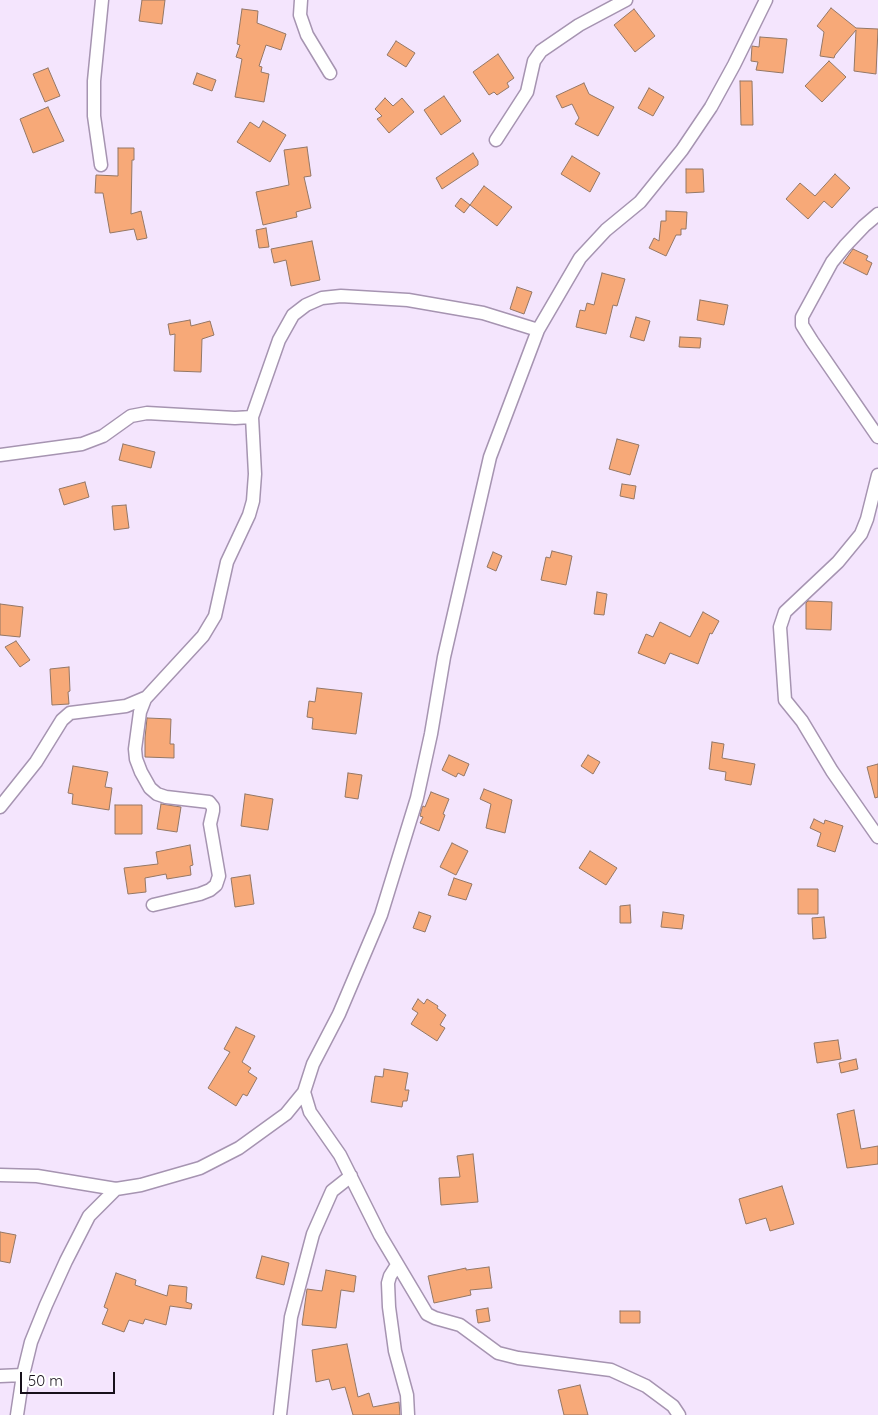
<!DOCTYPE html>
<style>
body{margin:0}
#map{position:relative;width:878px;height:1415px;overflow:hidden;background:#f4e5fd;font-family:Quicksand,sans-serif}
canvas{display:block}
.scale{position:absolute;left:20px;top:1372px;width:95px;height:22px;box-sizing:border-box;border:2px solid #17101a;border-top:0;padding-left:6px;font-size:15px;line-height:18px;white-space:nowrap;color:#17101a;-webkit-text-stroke:4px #fff;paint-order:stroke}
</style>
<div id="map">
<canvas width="878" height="1415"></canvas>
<div class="scale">50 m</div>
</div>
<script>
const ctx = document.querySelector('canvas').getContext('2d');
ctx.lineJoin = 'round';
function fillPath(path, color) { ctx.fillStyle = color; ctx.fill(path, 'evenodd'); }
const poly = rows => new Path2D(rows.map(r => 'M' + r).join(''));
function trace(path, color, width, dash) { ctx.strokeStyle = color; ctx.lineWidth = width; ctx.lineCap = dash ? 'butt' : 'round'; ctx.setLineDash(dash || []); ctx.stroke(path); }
const building = poly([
 [142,0,165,0,162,24,139,21,142,0],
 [831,8,856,28,878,29,876,74,854,71,856,30,835,55,834,58,820,56,824,32,817,26,831,8],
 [242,9,258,11,257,23,286,34,281,50,266,45,259,66,262,67,261,72,269,74,264,102,235,97,242,59,236,57,240,45,237,44,242,9],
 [634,9,655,36,635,52,614,25,634,9],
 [760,37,787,39,783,73,756,70,758,62,751,61,752,46,759,47,760,37],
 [396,41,415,53,406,67,387,55,396,41],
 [498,54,514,78,507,83,509,87,497,95,494,92,489,95,473,72,498,54],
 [829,61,846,77,822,102,805,86,829,61],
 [48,68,60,96,45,102,33,74,48,68],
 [197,73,216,80,212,91,193,84,197,73],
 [740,81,752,81,753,125,741,125,740,81],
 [584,83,589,94,614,107,598,136,575,124,579,118,572,104,562,108,556,96,584,83],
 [649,88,664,97,653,116,638,108,649,88],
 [444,96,461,121,441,135,424,110,444,96],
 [385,98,393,106,402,98,414,112,389,133,377,119,382,116,375,109,385,98],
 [48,107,64,141,33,153,20,119,48,107],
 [263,121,286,135,270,162,237,142,250,122,259,128,263,121],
 [307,147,311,176,304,177,311,208,296,212,297,217,263,225,256,192,289,185,284,150,307,147],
 [118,148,134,148,134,160,132,160,131,214,141,211,147,238,137,240,134,229,110,233,103,193,95,193,96,175,118,176,118,148],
 [473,153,478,161,478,165,442,189,436,178,473,153],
 [572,156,600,173,590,192,561,174,572,156],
 [686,169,703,169,704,192,686,193,686,169],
 [835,174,850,188,832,208,824,201,808,219,786,199,800,183,815,196,835,174],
 [484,186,512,207,497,226,470,205,464,213,455,206,461,198,470,205,484,186],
 [666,211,687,212,686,229,681,229,681,235,676,235,666,256,649,248,654,238,659,241,661,221,666,221,666,211],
 [266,228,269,247,259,248,256,230,266,228],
 [312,241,320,280,291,286,286,260,274,263,271,249,312,241],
 [853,249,868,256,866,260,872,263,867,275,843,263,853,249],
 [602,273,625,279,617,306,613,305,606,334,576,327,580,310,585,311,587,303,594,305,602,273],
 [517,287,532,292,524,314,510,309,517,287],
 [700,300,728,305,724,325,697,320,700,300],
 [636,317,650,321,644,341,630,337,636,317],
 [190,320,191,326,210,321,214,335,202,339,201,372,174,371,175,334,170,335,168,324,190,320],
 [680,337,701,338,700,348,679,347,680,337],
 [617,439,639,445,630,475,609,469,617,439],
 [123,444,155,452,151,468,119,460,123,444],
 [85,482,89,497,64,505,59,489,85,482],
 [622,484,636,486,634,499,620,496,622,484],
 [126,505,129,528,114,530,112,506,126,505],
 [552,551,572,556,566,585,541,580,546,557,550,558,552,551],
 [493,552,502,556,496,571,487,567,493,552],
 [597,592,607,594,604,615,594,614,597,592],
 [808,601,832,602,831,630,806,629,806,603,808,601],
 [0,604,23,607,20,637,0,635,0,604],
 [703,612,719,621,712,634,710,633,698,664,670,653,665,664,638,653,646,634,653,637,660,622,690,637,703,612],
 [16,641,30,660,20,667,5,647,16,641],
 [69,667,70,691,68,692,69,704,52,705,50,669,69,667],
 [317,688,362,693,356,734,312,729,313,718,307,717,309,701,315,702,317,688],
 [147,718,171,719,170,744,174,744,174,758,145,757,145,738,147,718],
 [712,742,724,744,722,758,755,764,751,785,725,780,726,772,709,769,712,742],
 [449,755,469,764,464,776,458,773,456,777,442,770,449,755],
 [588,755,600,762,593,774,581,766,588,755],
 [878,764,878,797,875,798,867,767,878,764],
 [73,766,108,772,105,787,112,788,109,810,72,804,73,794,68,793,73,766],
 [348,773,362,775,358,799,345,797,348,773],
 [484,789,512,800,505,833,486,828,491,804,480,799,484,789],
 [431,792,449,799,443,814,445,815,439,831,420,823,423,817,420,816,422,808,423,806,425,807,431,792],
 [245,794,273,799,268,830,241,826,245,794],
 [161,804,181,807,177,832,157,829,161,804],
 [115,805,142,805,142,834,115,834,115,805],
 [814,819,824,824,825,820,843,826,835,852,817,846,821,833,810,828,814,819],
 [452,843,468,851,456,875,440,867,452,843],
 [190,845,193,865,190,866,191,875,167,879,166,874,145,878,146,892,128,894,124,868,158,864,156,852,190,845],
 [590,851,617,868,606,885,579,868,590,851],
 [250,875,254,904,235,907,231,878,250,875],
 [454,878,472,884,466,900,448,895,454,878],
 [798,889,818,889,818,914,798,914,798,889],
 [630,905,631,923,620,923,620,906,630,905],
 [419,912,431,916,425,932,413,928,419,912],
 [663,912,684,915,682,929,661,927,663,912],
 [824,917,826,938,813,939,812,918,824,917],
 [418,999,424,1004,427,999,438,1006,437,1008,446,1015,440,1025,445,1028,437,1041,411,1024,418,1013,412,1009,418,999],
 [236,1027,255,1036,242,1062,251,1068,248,1072,257,1078,247,1096,243,1094,236,1106,208,1088,230,1052,224,1049,236,1027],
 [838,1040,841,1059,817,1063,814,1043,838,1040],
 [856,1059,858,1069,841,1073,839,1063,856,1059],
 [384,1069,408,1073,405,1090,409,1090,407,1101,403,1101,402,1107,371,1102,375,1076,383,1077,384,1069],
 [854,1110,861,1149,878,1146,878,1164,847,1168,837,1114,854,1110],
 [473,1154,478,1202,441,1205,439,1178,460,1177,457,1156,473,1154],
 [782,1186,794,1224,770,1231,766,1218,746,1224,739,1199,782,1186],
 [0,1232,16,1235,10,1263,0,1261,0,1232],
 [262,1256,289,1263,284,1285,256,1278,262,1256],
 [489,1267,492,1288,470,1290,471,1295,434,1303,428,1276,466,1268,466,1270,489,1267],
 [326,1270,356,1276,354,1292,341,1290,336,1328,302,1325,307,1289,322,1291,326,1270],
 [116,1273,136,1280,135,1285,167,1296,169,1285,187,1287,186,1302,192,1304,191,1309,170,1306,166,1325,145,1319,143,1324,129,1320,124,1332,102,1324,108,1309,104,1307,116,1273],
 [488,1308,490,1321,478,1323,476,1310,488,1308],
 [620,1311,640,1311,640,1323,620,1323,620,1311],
 [347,1344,358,1397,369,1393,373,1407,399,1402,400,1415,353,1415,345,1387,332,1390,329,1379,316,1382,312,1350,347,1344],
 [580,1385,588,1415,564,1415,558,1390,580,1385]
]);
fillPath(building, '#f7a978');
trace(building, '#947765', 1);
const minor = poly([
 [301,0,300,15,307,35,330,73],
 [496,140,527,92,534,61,541,51,579,25,626,0],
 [101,165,94,116,94,81,102,0],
 [878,214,864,226,845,246,832,262,802,317,802,325,812,341,878,437],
 [0,455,82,444,103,436,131,416,147,413,235,418,252,417],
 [878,475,867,519,861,534,838,562,785,612,780,627,785,700,802,721,832,771,878,837],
 [0,807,36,762,62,720,70,713,126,706,145,698],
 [153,905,200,894,210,890,216,885,219,876,210,824,213,811,213,807,209,802,166,797,157,794,150,788,141,772,136,759,135,749,140,712,145,699,203,636,215,616,227,562,249,515,253,501,255,474,252,417,279,340,293,315,306,305,322,298,341,296,408,300,483,313,538,330],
 [304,1092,310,1112,340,1155,380,1235,427,1314,435,1318,460,1325,498,1353,518,1358,611,1370,646,1386,673,1406,679,1415],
 [0,1175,37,1176,116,1189,141,1185,200,1168,239,1148,286,1114,304,1092,313,1064,339,1014,381,915,417,798,431,734,444,657,490,457,538,330,580,258,606,230,640,202,682,150,711,107,734,65,766,0],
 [397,1265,390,1276,388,1283,389,1307,395,1351,407,1395,408,1415],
 [0,1376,23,1375],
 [17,1415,23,1375,31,1342,46,1305,66,1261,89,1216,116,1189],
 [280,1415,291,1317,313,1234,332,1191,351,1176]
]);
trace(minor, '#a694b1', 15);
trace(minor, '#fff', 12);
</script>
